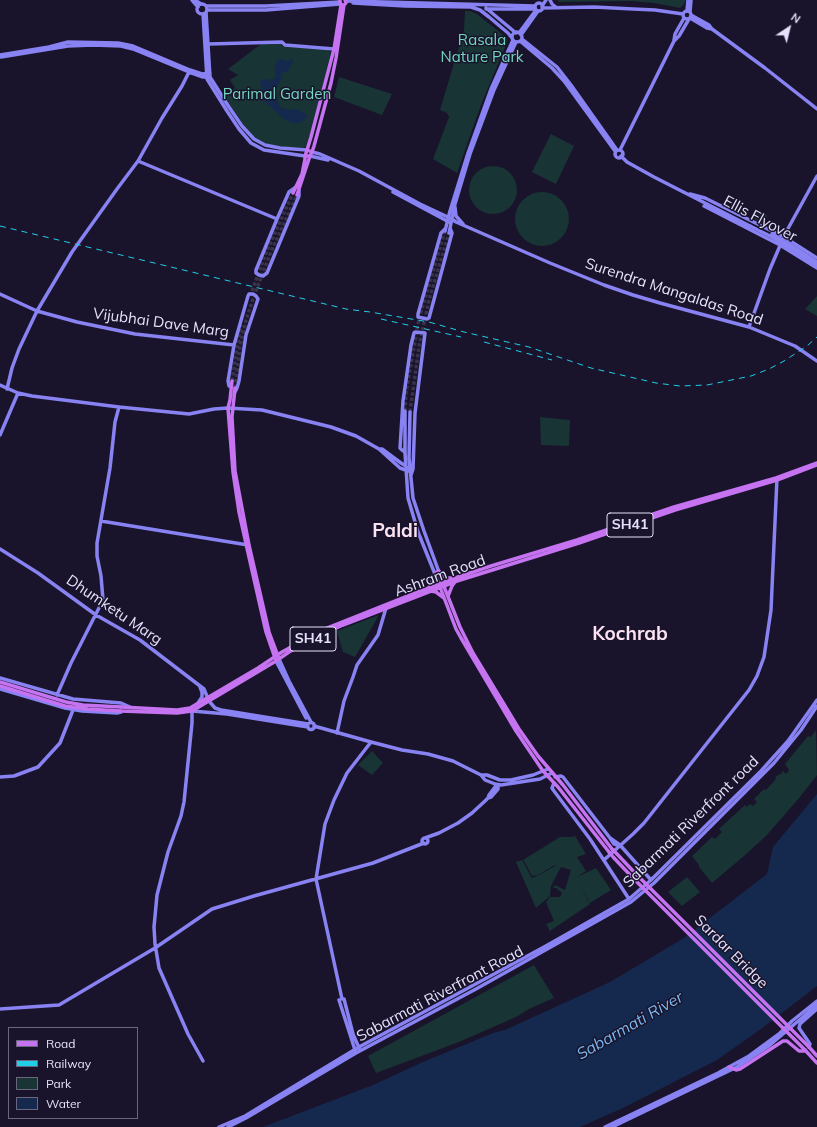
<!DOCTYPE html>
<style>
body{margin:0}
#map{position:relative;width:817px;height:1127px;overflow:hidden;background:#19142b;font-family:Mulish,sans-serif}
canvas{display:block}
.legend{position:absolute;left:8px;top:1027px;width:130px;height:92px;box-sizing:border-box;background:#19142b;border:1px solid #6b667f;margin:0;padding:5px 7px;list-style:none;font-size:12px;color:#e5e1fc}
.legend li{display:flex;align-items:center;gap:8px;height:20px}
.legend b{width:20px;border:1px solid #6b667f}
.north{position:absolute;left:769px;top:8px;width:40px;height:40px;-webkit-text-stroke:3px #19142b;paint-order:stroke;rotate:35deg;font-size:11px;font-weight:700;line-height:16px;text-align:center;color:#e5e1fc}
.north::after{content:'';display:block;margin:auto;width:14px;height:18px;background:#e5e1fc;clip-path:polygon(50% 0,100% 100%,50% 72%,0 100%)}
</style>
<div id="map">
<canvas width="817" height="1127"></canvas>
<ul class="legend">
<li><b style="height:5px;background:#c573f1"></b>Road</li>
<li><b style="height:5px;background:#20cfe8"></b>Railway</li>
<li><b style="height:11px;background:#183434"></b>Park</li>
<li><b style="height:11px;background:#15294e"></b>Water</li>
</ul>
<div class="north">N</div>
</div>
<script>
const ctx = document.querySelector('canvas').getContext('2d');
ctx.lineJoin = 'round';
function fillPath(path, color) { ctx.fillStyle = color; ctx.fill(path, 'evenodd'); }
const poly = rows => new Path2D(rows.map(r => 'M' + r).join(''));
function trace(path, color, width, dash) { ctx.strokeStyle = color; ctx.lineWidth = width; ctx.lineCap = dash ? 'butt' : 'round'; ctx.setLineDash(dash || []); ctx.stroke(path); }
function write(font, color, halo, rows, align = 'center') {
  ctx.font = font + ' Mulish,sans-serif'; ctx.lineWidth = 3; ctx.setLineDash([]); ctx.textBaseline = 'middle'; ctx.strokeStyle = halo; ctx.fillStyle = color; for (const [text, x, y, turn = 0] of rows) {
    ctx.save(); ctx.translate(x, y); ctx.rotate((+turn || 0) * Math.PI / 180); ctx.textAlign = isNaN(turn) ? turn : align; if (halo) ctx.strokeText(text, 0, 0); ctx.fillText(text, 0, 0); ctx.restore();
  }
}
fillPath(poly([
 [558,0,686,0,684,4,680,8,654,3,630,1,559,2],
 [465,11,470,11,477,14,502,34,508,40,481,105,457,173,433,159,449,117,447,113,440,110,464,30],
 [266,43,281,44,282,46,327,50,331,52,311,133,306,146,304,148,270,146,253,138,231,107,225,95,235,88,230,80,238,75,228,69,261,44],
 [339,77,392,94,382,115,334,97],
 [551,134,574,146,556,184,532,172],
 '469 190a24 24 0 1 1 48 0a24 24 0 1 1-48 0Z',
 '515 219a27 27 0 1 1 54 0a27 27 0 1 1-54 0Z',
 [755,211,767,215,765,223,761,223,752,218],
 [817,296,817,316,805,309],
 [540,417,570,420,569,446,541,445],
 [379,615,355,657,343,652,337,631],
 [816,730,817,775,800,797,766,836,744,856,712,883,699,867,699,865,692,856,712,837,715,839,722,832,719,829,745,805,747,807,750,804,753,806,757,802,754,799,764,789,766,790,776,779,775,778,779,774,780,775,783,771,786,774,789,770,785,764,808,736,811,737],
 [372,751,383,763,372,775,358,765],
 [575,836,586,854,577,857,586,871,577,877,596,868,611,890,590,903,580,885,590,904,550,931,546,924,554,921,546,902,550,897,560,897,562,893,556,888,553,888,555,885,565,890,571,870,561,867,551,886,550,896,536,908,516,862,522,860,532,878,539,875,557,865,553,866,538,875,532,876,528,868,523,860,560,837,571,837],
 [687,877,700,892,682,906,668,892],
 [534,965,554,998,529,1009,516,1017,459,1042,376,1073,368,1056]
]), '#183434');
fillPath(poly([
 [292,58,293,61,290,68,288,71,284,72,281,75,282,78,278,85,275,91,278,101,279,106,281,108,290,110,296,109,306,114,307,116,306,118,303,121,299,123,293,123,285,120,265,102,261,97,264,96,263,95,263,91,261,87,260,82,262,80,269,79,271,82,277,75,275,72,275,66,277,61,280,59,288,61,291,60],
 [817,794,817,986,761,1029,717,1060,623,1108,580,1127,263,1127,373,1085,423,1062,493,1033,505,1030,610,982,684,938,767,874,773,847]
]), '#15294e');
trace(poly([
 [405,411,406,393,419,319,445,231],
 [410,412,419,346,429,300,449,233]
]), '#38334a', 3.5, [3.5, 2]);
trace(poly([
 [250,296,266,253,293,193],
 [232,381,237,346,241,325],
 [235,388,240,347,246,320,253,299,270,254,297,195]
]), '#38334a', 3.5, [3.5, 2]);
trace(poly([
 [192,0,198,7],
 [195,0,201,4],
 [550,0,552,4,557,8],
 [346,1,535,6],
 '535 7a4 4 0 1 1 8 0a4 4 0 1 1-8 0Z',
 [353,3,405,6,471,7,480,10,489,17,508,33,512,38],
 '197 9a5 5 0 1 1 10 0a5 5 0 1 1-10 0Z',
 [206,6,266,6,340,2],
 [542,6,546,0],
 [486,8,516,33],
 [542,8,594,7,633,9,655,10,683,14],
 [486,9,535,9],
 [207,10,266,10,340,4],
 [687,11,688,0],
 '683 15a4 4 0 1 1 8 0a4 4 0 1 1-8 0Z',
 [206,12,210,77,229,107,242,126,254,139,265,145,280,148,307,150],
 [690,12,691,0],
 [203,14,207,79,227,111,239,129,251,143,264,150,305,156],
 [691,15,709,25,712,29,765,68,817,109],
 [690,18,707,28,712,29],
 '512 37a5 5 0 1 1 10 0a5 5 0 1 1-10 0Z',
 [519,33,536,10],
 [521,35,538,11],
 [522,39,557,67,571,85,617,150],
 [674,40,675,34,684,18],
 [520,41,552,68,564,81,615,151],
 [209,44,282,42,285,45,334,49],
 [0,55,49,47,68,42,118,43,133,46,190,70,202,74,210,73],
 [1,57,68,46,93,45,121,46,133,49,189,72,203,77,210,77],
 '615 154a4 4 0 1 1 8 0a4 4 0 1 1-8 0Z',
 [620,150,674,41,679,36,689,19],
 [312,152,320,154,359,171,420,204,452,219,456,222,550,263,604,285,633,295,660,303,749,327,795,346,817,361],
 [310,156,328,160],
 [621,156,627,162,654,177,750,226],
 [138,161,277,219],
 [296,187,289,192,277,219,256,270,256,273,259,275,263,276,267,273,299,196,299,190],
 [393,192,449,222],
 [690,194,705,198,784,237,817,258],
 [704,206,780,245,817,268],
 [455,207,456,216,463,224],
 [445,229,441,233,418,314,418,317,427,319,429,318,452,233,450,228],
 [445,231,450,211,468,153,491,89,513,40],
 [449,233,455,204,470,154,494,90,516,42],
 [0,294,37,311,77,322,135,334,234,345],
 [749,327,770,269,785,234,817,176],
 [0,385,18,393,32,396,119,407,189,414,214,409,228,408,262,410,331,427,356,436,379,449,382,449,401,463,409,468],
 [231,387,229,386,228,381,234,345,248,296,249,294,253,294,256,296,258,299,246,335,239,381,237,388,235,392],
 [7,389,12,368,19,349,37,311,72,252,117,189,138,161,162,118,182,86,190,70],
 [405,411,405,453,408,498,418,532,439,584],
 [410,412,409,458,413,498,424,531,443,583],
 [0,435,18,393],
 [379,449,400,468,408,471],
 [405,452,402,450,400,448,403,401,411,345,414,333,415,332,425,333,415,413,413,469,411,475],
 [101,521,248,545],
 [0,549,38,573,96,615,140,640,204,689,209,701,215,708,221,710,308,724],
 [279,659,289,681,311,722],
 [276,661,306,718],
 [0,678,73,699,121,703,130,707],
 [0,689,65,708,82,711,117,713,121,712],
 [57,695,71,663,103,600,101,576,97,556,97,543,110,468,115,422,119,407],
 [198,703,202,697,202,692,200,687],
 [191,709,192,711,192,723,184,802,181,816,168,852,157,895,154,927,155,944,159,968,188,1034,203,1061],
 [192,711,227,714,308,727],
 '307.5 726a3.5 3.5 0 1 1 7 0a3.5 3.5 0 1 1-7 0Z',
 [314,726,371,742,402,750,428,754,453,761,481,775,487,775,500,780,511,780,533,775,548,769],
 [337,733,344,701,353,677,357,665,378,635,386,608],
 [481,775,485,780,495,784,501,785,540,779,552,773],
 [0,777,14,776,38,767,60,743,73,710],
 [555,777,561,776,563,777,610,838],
 [554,783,552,788,554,791,590,839,629,899],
 [425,838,439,833,458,823,472,813,485,801,488,798,491,797,498,789,498,786,495,787,489,795,488,798],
 '422 841a3 3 0 1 1 6 0a3 3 0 1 1-6 0Z',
 [619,846,614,844,610,838,620,845,651,880],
 [604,860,633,834,644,823,749,690,757,676,764,657,771,610,777,478],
 [342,999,316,879,325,824,334,800,347,773,371,742],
 [344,999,353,1034,359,1048],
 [339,1000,355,1050],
 [0,1009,59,1005,155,948,212,909,254,896,373,863,424,843],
 [809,1047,810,1044,799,1028,800,1024,817,1009],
 [219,1127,245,1116,359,1047,544,947,629,899,651,880,761,771,788,741,817,700],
 [228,1127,246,1118,356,1053,476,989,631,902,654,883,774,763,801,730,817,706],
 [605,1127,718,1073,749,1056,779,1034,792,1021,817,1001],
 [612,1127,737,1067,770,1045,817,1005]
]), '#8882f2', 3.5);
trace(poly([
 [340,0,340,3,343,6,346,3,345,0],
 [307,150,311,137,334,49,341,5],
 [312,152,314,146,331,83,336,58,344,5],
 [293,193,302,174,305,159,305,156,307,150,312,152,310,156,305,156],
 [297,195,310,156],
 [232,381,230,400,228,408,233,472,239,512,249,557,266,632,275,658],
 [235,388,232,417,235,471,249,545,269,632,278,656],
 [443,584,460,627,473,653,519,729,538,756,563,785,612,849],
 [440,587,456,629,461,638,516,731,543,771,558,787,609,852],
 [429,588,432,582,435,573,439,571,443,576,448,578,453,578],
 [431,591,436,592,444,598],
 [448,596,452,586,455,582],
 [121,707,177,710,190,708,258,668,282,652,320,631,418,592,455,578,491,566,577,540,674,507,776,478,817,463],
 [120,711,177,713,192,711,276,661,289,652,312,639,343,625,457,581,579,543,675,510,777,480,817,465],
 [617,854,635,873],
 [614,858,632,877],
 [809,1047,817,1056],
 [805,1050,817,1063],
 [729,1067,736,1070,740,1069,783,1041,787,1041,799,1051,806,1051]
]), '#c573f1', 3.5);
trace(poly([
 [0,226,346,309,370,312,429,322,464,332,529,347,591,368,656,383,680,386,707,385,751,376,769,369,784,361,807,346,817,337],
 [381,319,461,337],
 [484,342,552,360]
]), '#20cfe8', 1, [6, 5]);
trace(poly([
 [750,226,772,237,817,265],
 [772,234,789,244,817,262]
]), '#8882f2', 3.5);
trace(poly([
 [0,682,66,702,83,705,121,707],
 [0,686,65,706,88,709,120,711],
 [612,849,617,854],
 [609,852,614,858],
 [635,873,809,1047],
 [632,877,805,1050]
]), '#c573f1', 3.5);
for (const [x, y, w] of [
 [630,525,46],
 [313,639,46]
]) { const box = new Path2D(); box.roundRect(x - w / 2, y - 12, w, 24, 3); ctx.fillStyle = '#19142b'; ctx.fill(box); trace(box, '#e5e1fc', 1); }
write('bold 14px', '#e5e1fc', null, [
 ["SH41",630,525],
 ["SH41",313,639]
]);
write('15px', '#73d6c0', '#19142b', [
 ["Rasala",482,40],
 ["Nature Park",482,57],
 ["Parimal Garden",277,94]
]);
write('15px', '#e5e1fc', '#19142b', [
 ["Ellis Flyover",760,219,28],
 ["Surendra Mangaldas Road",674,292,18],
 ["Vijubhai Dave Marg",161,323,8],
 ["Ashram Road",440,576,-20],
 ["Dhumketu Marg",114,610,34],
 ["Sabarmati Riverfront road",691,822,-44],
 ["Sardar Bridge",731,952,45],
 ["Sabarmati Riverfront Road",440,994,-28]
]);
write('italic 16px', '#79b7f1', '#19142b', [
 ["Sabarmati River",630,1026,-30]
]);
write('bold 19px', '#fce3f2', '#19142b', [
 ["Paldi",395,531],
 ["Kochrab",630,634]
]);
</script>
